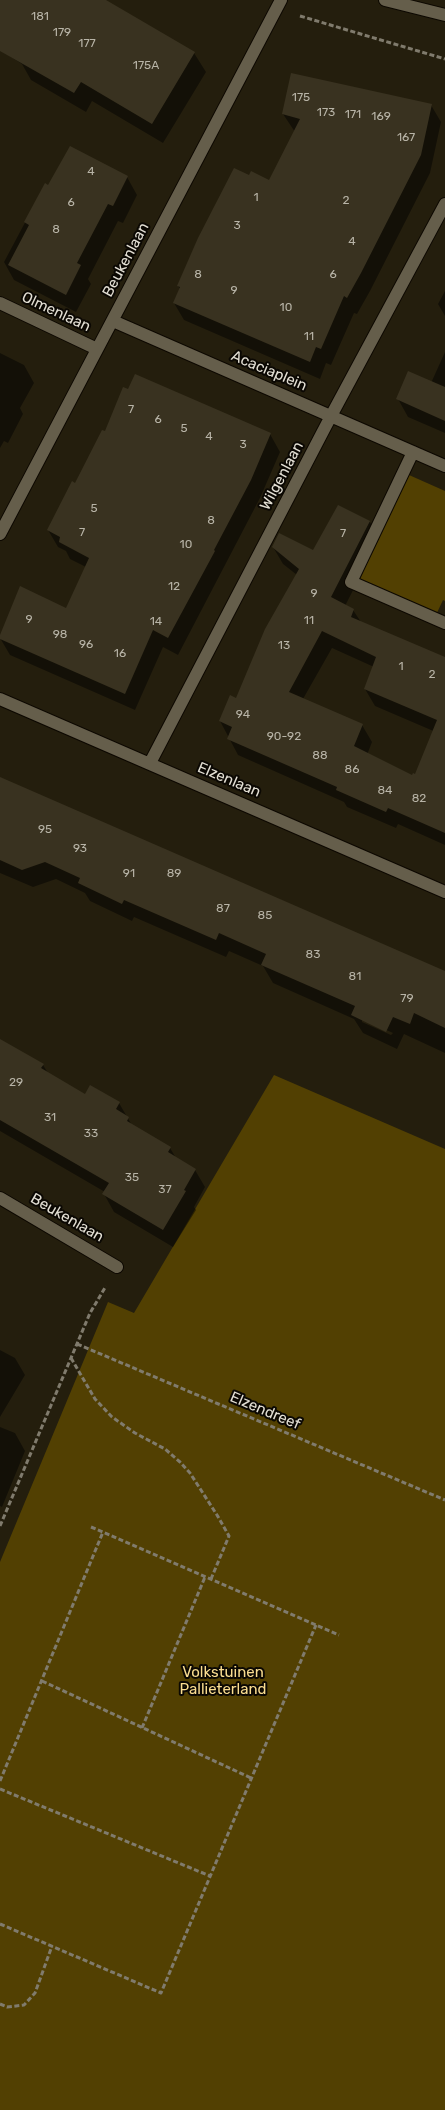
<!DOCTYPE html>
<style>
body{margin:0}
canvas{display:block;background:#241e0d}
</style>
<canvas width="445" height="2110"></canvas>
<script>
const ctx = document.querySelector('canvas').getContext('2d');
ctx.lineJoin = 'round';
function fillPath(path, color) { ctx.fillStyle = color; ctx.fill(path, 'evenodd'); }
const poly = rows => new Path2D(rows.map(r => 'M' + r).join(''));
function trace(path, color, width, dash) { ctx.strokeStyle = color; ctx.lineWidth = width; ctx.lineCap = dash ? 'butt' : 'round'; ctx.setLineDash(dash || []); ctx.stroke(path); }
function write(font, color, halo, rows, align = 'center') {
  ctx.font = font + ' Rubik,sans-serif'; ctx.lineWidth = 4; ctx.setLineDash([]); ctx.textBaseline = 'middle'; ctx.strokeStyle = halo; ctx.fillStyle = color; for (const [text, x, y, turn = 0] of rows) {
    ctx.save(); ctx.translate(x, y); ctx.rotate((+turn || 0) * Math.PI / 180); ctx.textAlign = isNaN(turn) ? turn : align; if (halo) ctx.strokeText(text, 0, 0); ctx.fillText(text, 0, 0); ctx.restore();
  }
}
fillPath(poly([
 [409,475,445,491,445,601,443,600,435,617,358,581],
 [274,1075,445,1149,445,2110,0,2110,0,1562,108,1302,134,1313]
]), '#524002');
fillPath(poly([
 [0,0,104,0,194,53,206,72,163,143,92,101,86,112,31,80,22,64,0,50],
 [431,105,441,122,430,173,370,291,357,314,354,313,331,365,326,363,320,379,184,320,174,303,180,289,178,286,249,177,269,182,295,132,283,114],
 [127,177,137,195,123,223,118,221,88,279,91,284,76,312,14,280,4,262,45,185,48,187],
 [445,291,445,316,438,304],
 [445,352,445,433,408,417,398,399,431,383],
 [0,353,24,365,34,383,20,408,23,414,8,443,4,441,0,448],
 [270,434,280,452,260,498,178,655,163,647,135,710,10,655,0,638,66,610,86,567,70,559,66,551,58,547,48,530,75,485],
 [338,506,370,522,379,539,345,606,353,610,361,622,445,659,445,736,375,706,365,689,374,667,332,648,303,699,362,725,372,742,367,755,413,777,445,766,445,845,398,824,396,828,347,807,344,802,238,755,220,721,237,699,297,575,283,564,273,547,314,552],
 [0,778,445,972,445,1053,404,1034,397,1049,363,1033,354,1019,273,983,263,966,229,951,226,957,134,917,132,921,90,901,85,893,56,879,33,887,0,873],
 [362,1019,393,1033,391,1035,362,1022],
 [0,1040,43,1065,48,1073,86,1095,119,1103,133,1127,170,1148,176,1158,195,1170,205,1187,194,1207,196,1210,173,1247,114,1212,104,1194,105,1192,0,1131],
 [0,1350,15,1358,25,1375,0,1417],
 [0,1427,15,1433,25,1451,2,1507,0,1506]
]), '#0007');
fillPath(poly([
 [0,0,106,0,195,52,152,124,81,82,74,93,0,51],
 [291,73,432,104,421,155,361,273,347,298,344,296,321,349,316,347,310,362,173,303,180,287,177,286,198,238,234,168,249,175,251,171,269,180,300,119,282,114],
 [70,146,128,176,113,206,108,204,77,263,81,265,66,295,8,265,29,225,24,222,45,183,48,185],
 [408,371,445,387,445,421,396,399],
 [135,374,271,433,251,480,214,550,215,551,168,638,153,630,125,694,0,639,0,635,20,586,66,608,89,558,59,542,60,537,47,530,72,481,75,483,102,430,105,431,123,387,128,389],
 [338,505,370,521,331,597,354,609,351,617,445,657,445,833,388,808,386,812,336,790,337,787,227,739,232,727,219,721,230,695,236,698,265,629,299,569,272,547,279,533,313,550],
 [322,631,376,657,364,689,437,720,415,774,413,773,412,775,354,746,363,724,289,692],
 [0,777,445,971,445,1028,414,1013,410,1024,393,1017,386,1032,351,1015,355,1006,261,965,266,954,219,933,216,940,124,900,122,904,78,883,80,878,45,862,22,870,0,860],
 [0,1039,44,1064,41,1068,85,1094,90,1085,120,1102,116,1109,129,1117,127,1121,171,1147,168,1152,196,1169,184,1190,186,1191,163,1230,102,1194,109,1183,0,1120]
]), '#393220');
const minor = poly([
 [385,0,445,15],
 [0,303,97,349],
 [113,321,445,466],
 [413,452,351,582,445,623],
 [0,534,281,0],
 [0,699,445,892],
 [150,763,331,416,445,204],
 [0,1198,117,1267]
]);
trace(minor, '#0d0800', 14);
trace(poly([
 [300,16,445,59],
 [77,1344,445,1500],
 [71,1358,95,1399,112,1417,135,1433,165,1449,180,1462,190,1473,217,1515,229,1536,211,1579],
 [0,1526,90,1313,106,1286],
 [91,1527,339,1635],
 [42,1681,251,1778],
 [142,1728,205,1577],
 [0,1781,103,1532],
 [0,1789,210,1876],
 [0,1924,161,1993,316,1625],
 [0,2004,7,2007,24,2005,35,1993,52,1946]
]), '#807b6d', 3, [5, 2.5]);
trace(minor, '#655e4b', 12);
write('12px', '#b8b4a7', null, [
 ["181",40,17],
 ["179",62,33],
 ["177",87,44],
 ["175A",146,66],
 ["175",301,98],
 ["173",326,113],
 ["171",353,115],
 ["169",381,117],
 ["167",406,138],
 ["4",91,172],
 ["1",256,198],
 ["2",346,201],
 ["6",71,203],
 ["3",237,226],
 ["8",56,230],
 ["4",352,242],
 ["8",198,275],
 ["6",333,275],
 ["9",234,291],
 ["10",286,308],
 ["11",309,337],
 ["7",131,410],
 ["6",158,420],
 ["5",184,429],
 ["4",209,437],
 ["3",243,445],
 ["5",94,509],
 ["8",211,521],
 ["7",82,533],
 ["7",343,534],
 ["10",186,545],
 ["12",174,587],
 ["9",314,594],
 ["9",29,620],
 ["11",309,621],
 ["14",156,622],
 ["98",60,635],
 ["96",86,645],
 ["13",284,646],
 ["16",120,654],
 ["1",401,667],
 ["2",432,675],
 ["94",243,715],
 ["90-92",284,737],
 ["88",320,756],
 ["86",352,770],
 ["84",385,791],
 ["82",419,799],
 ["95",45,830],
 ["93",80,849],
 ["91",129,874],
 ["89",174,874],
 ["87",223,909],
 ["85",265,916],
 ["83",313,955],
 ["81",355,977],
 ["79",407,999],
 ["29",16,1083],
 ["31",50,1118],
 ["33",91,1134],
 ["35",132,1178],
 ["37",165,1190]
]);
write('15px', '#e3dfd4', '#0b0803', [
 ["Beukenlaan",126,260,-62],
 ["Olmenlaan",56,312,25],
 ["Acaciaplein",269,371,23],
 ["Wilgenlaan",282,476,-62],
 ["Elzenlaan",229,780,23],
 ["Beukenlaan",67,1218,30],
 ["Elzendreef",265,1411,23]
]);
write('15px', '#fadd90', '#0b0803', [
 ["Volkstuinen",223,1673],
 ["Pallieterland",223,1690]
]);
</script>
